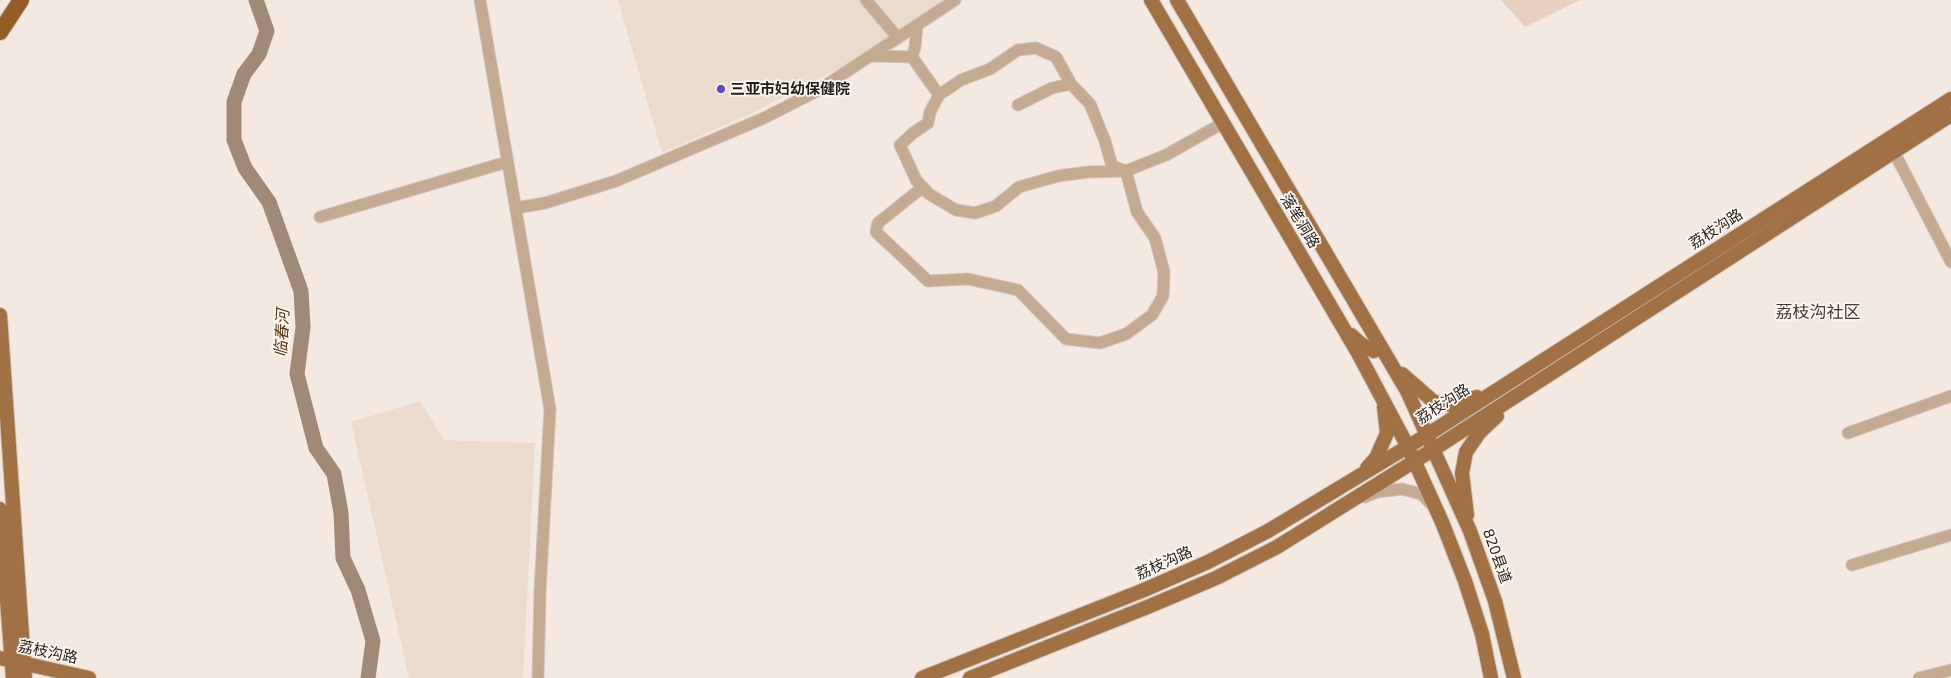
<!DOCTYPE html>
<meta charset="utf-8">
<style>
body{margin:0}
canvas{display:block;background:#f4e9e0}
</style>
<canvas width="1951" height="678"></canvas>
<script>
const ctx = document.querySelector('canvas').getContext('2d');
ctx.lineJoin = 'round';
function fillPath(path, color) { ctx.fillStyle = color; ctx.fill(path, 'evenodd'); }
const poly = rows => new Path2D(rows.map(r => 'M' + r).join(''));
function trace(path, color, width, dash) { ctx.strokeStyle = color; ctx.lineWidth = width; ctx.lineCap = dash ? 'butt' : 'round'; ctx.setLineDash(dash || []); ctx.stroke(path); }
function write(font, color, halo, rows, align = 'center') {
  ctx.font = font + ' "Exo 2","Noto Sans SC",sans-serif'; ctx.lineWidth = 3.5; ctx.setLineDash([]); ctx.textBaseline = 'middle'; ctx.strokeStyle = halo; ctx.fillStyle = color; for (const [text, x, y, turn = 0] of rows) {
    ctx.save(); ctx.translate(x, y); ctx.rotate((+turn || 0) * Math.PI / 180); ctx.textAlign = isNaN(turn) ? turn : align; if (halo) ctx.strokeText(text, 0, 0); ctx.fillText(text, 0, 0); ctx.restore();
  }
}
fillPath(poly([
 [618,0,944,0,850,63,748,115,662,153],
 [420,401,444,440,535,443,523,678,409,678,351,422]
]), '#ecdbcc');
fillPath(poly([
 [1501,0,1580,0,1525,27]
]), '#e7d0bd');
trace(poly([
 [256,0,267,31,259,54,244,74,234,102,234,140,245,168,269,202,301,291,303,327,297,374,316,448,334,474,341,513,343,558,358,590,373,641,368,678]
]), '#a08975', 15);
const minor = poly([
 [480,0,550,409,540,592,538,678],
 [866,0,898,38],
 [871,56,912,57,915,47,917,25],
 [912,57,939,95],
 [1018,105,1052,88,1071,84,1090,104,1105,141,1112,166,1126,171,1166,155,1223,123],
 [1894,152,1951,262],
 [923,187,878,223,876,232,928,281,968,279,1018,290,1066,339,1100,343,1126,334,1152,315,1163,296,1164,272,1155,238,1137,212,1126,171,1088,172,1058,176,1019,187,996,206,975,213,956,210,929,194,916,180,900,145,913,133,928,123,930,112,939,95,961,80,990,69,1018,50,1036,48,1056,57,1071,84],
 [516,208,545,203,616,181,764,118,817,91,955,0],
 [320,217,507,162],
 [1848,433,1951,396],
 [1365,497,1377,492,1402,489,1421,494,1432,505],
 [1852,565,1951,535],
 [1919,678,1951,670]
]);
const major = poly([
 [1151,0,1358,353,1408,447,1442,522,1465,581,1482,634,1491,678],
 [1177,0,1407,391,1470,531,1495,601,1514,678],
 [0,315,25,678],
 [1351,335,1361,344,1374,351,1378,348,1377,341],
 [1402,374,1434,402,1452,405,1477,397],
 [1367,468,1376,458,1387,433,1384,407],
 [0,509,13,678],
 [1467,515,1462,473,1466,452,1479,433,1497,416],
 [0,658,89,678],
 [922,678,1144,590,1208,562,1268,531,1427,435,1951,99],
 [970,678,1150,606,1216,578,1277,547,1434,449,1951,115]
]);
const highway = poly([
 [0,32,21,0]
]);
trace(minor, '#cec4bc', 13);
trace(major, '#cec4bc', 16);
trace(highway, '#cec4bc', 18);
trace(minor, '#c5aa92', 11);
trace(major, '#a17145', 14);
trace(highway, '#935d25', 16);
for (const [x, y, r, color] of [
 [721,89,5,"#604bc4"]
]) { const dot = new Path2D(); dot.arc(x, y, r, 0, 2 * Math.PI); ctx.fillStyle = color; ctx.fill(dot); trace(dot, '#fef7f2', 1.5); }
write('bold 15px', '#201d19', '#fef7f2', [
 ["三亚市妇幼保健院",730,89]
], 'left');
write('15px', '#201d19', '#fef7f2', [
 ["落笔洞路",1300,221,59],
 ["荔枝沟路",1716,229,-33],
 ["荔枝沟路",1443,404,-33],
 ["820县道",1497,556,70],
 ["荔枝沟路",1164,563,-24],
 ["荔枝沟路",48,652,12]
]);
write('italic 16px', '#5a3713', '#fef7f2', [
 ["临春河",282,333,-87]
]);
write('17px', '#413932', '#fef7f2', [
 ["荔枝沟社区",1818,312]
]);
</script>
